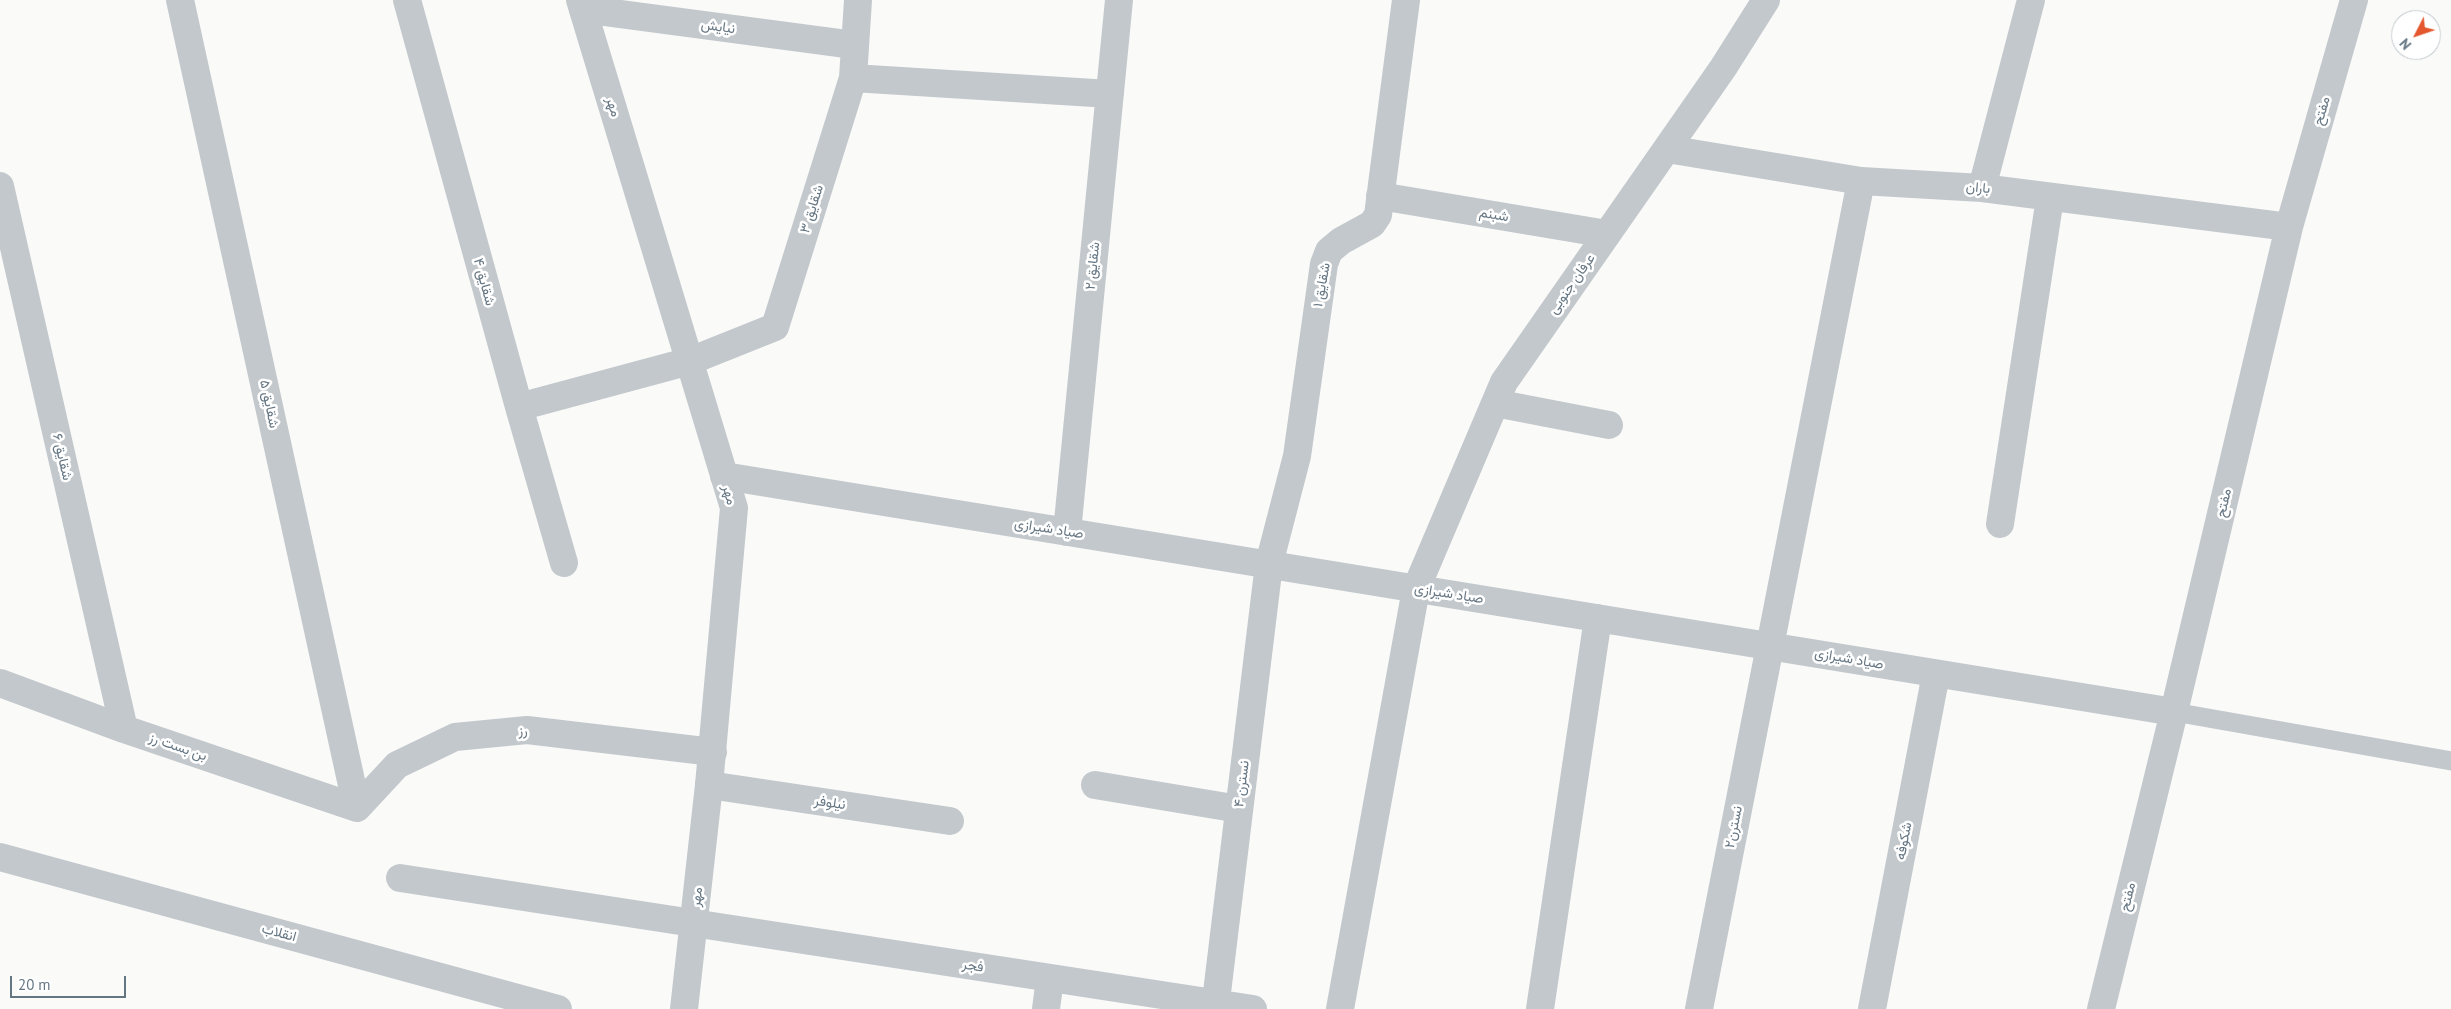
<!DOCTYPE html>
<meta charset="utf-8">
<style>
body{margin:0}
#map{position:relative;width:2451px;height:1009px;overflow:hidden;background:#fafaf8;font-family:"PT Sans",sans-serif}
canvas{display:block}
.north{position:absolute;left:2391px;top:10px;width:50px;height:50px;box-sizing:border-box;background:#fff;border:1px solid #c1c8cd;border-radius:50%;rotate:229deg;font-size:14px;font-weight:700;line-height:20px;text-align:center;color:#657683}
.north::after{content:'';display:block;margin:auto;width:18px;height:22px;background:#e4572e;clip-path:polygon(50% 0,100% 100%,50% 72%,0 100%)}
.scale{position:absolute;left:10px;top:976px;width:116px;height:22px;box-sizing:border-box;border:2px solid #657683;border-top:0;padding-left:6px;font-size:15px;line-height:18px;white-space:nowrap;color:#657683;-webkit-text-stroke:4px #fff;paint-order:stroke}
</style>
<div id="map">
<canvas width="2451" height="1009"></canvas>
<div class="north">N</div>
<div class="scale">20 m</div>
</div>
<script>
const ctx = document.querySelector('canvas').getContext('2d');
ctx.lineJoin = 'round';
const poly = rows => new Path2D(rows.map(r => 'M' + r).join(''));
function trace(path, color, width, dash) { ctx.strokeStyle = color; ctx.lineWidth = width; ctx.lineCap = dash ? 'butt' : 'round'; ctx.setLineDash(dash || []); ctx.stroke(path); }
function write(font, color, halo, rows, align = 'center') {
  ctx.font = font + ' "PT Sans",Vazirmatn,sans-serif'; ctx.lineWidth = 5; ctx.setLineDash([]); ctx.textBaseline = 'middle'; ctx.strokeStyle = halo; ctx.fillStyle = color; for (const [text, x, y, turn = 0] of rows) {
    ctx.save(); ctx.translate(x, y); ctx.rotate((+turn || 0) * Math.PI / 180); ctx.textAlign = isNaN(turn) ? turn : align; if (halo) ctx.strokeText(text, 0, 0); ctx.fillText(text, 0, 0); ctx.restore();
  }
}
trace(poly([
 [2174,712,2451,761]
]), '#c3c8cc', 19);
trace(poly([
 [180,0,357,808],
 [407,0,519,407,564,563],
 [583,9,854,45],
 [853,78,1110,94],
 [1667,149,1861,181,1982,188,2289,227],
 [0,186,124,729],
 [1982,188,2031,0],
 [1380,196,1607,234],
 [1495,403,1609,425],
 [519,407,690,361,775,327,853,78,858,0],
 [724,476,2174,712],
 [2000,524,2050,198],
 [1067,532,1119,0],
 [0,683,124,729,357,808],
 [709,785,950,821],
 [1095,785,1239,809],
 [357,808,397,765,455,737,527,730,713,752],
 [400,878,1253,1009],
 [1046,1009,1050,978],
 [1215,1009,1269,564,1297,456,1324,264,1329,251,1341,241,1372,224,1378,215,1406,0],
 [1340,1009,1416,589,1504,382,1723,68,1766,0],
 [1540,1009,1598,618],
 [1699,1009,1861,181],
 [1872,1009,1936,674],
 [2101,1009,2174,712,2289,227,2354,0]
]), '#c3c8cc', 28);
trace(poly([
 [580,0,734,508,709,785,684,1009],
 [0,857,558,1009]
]), '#c3c8cc', 28);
write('14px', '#657683', '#fff', [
 ["نیایش",718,27,8],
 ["مهر",613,107,73],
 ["مفتح",2322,111,-74],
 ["باران",1978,188,5],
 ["شقایق ۳",812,209,-73],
 ["شبنم",1494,215,10],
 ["شقایق ۲",1093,266,-84],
 ["شقایق ۴",484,282,75],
 ["عرفان جنوبی",1572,284,-55],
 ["شقایق ۱",1322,285,-80],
 ["شقایق ۵",269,404,78],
 ["شقایق ۶",62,457,77],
 ["مهر",729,495,75],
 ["مفتح",2224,503,-77],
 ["صیاد شیرازی",1049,529,9],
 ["صیاد شیرازی",1449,594,9],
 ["صیاد شیرازی",1849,659,10],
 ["رز",523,731,-2],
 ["بن بست رز",178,747,19],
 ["نسترن ۴",1242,784,-83],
 ["نیلوفر",830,803,8],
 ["نسترن۲",1734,827,-79],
 ["شکوفه",1904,841,-79],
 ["مهر",697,897,-83],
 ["مفتح",2128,897,-76],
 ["انقلاب",279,933,15],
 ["فجر",973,966,9]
]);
</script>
